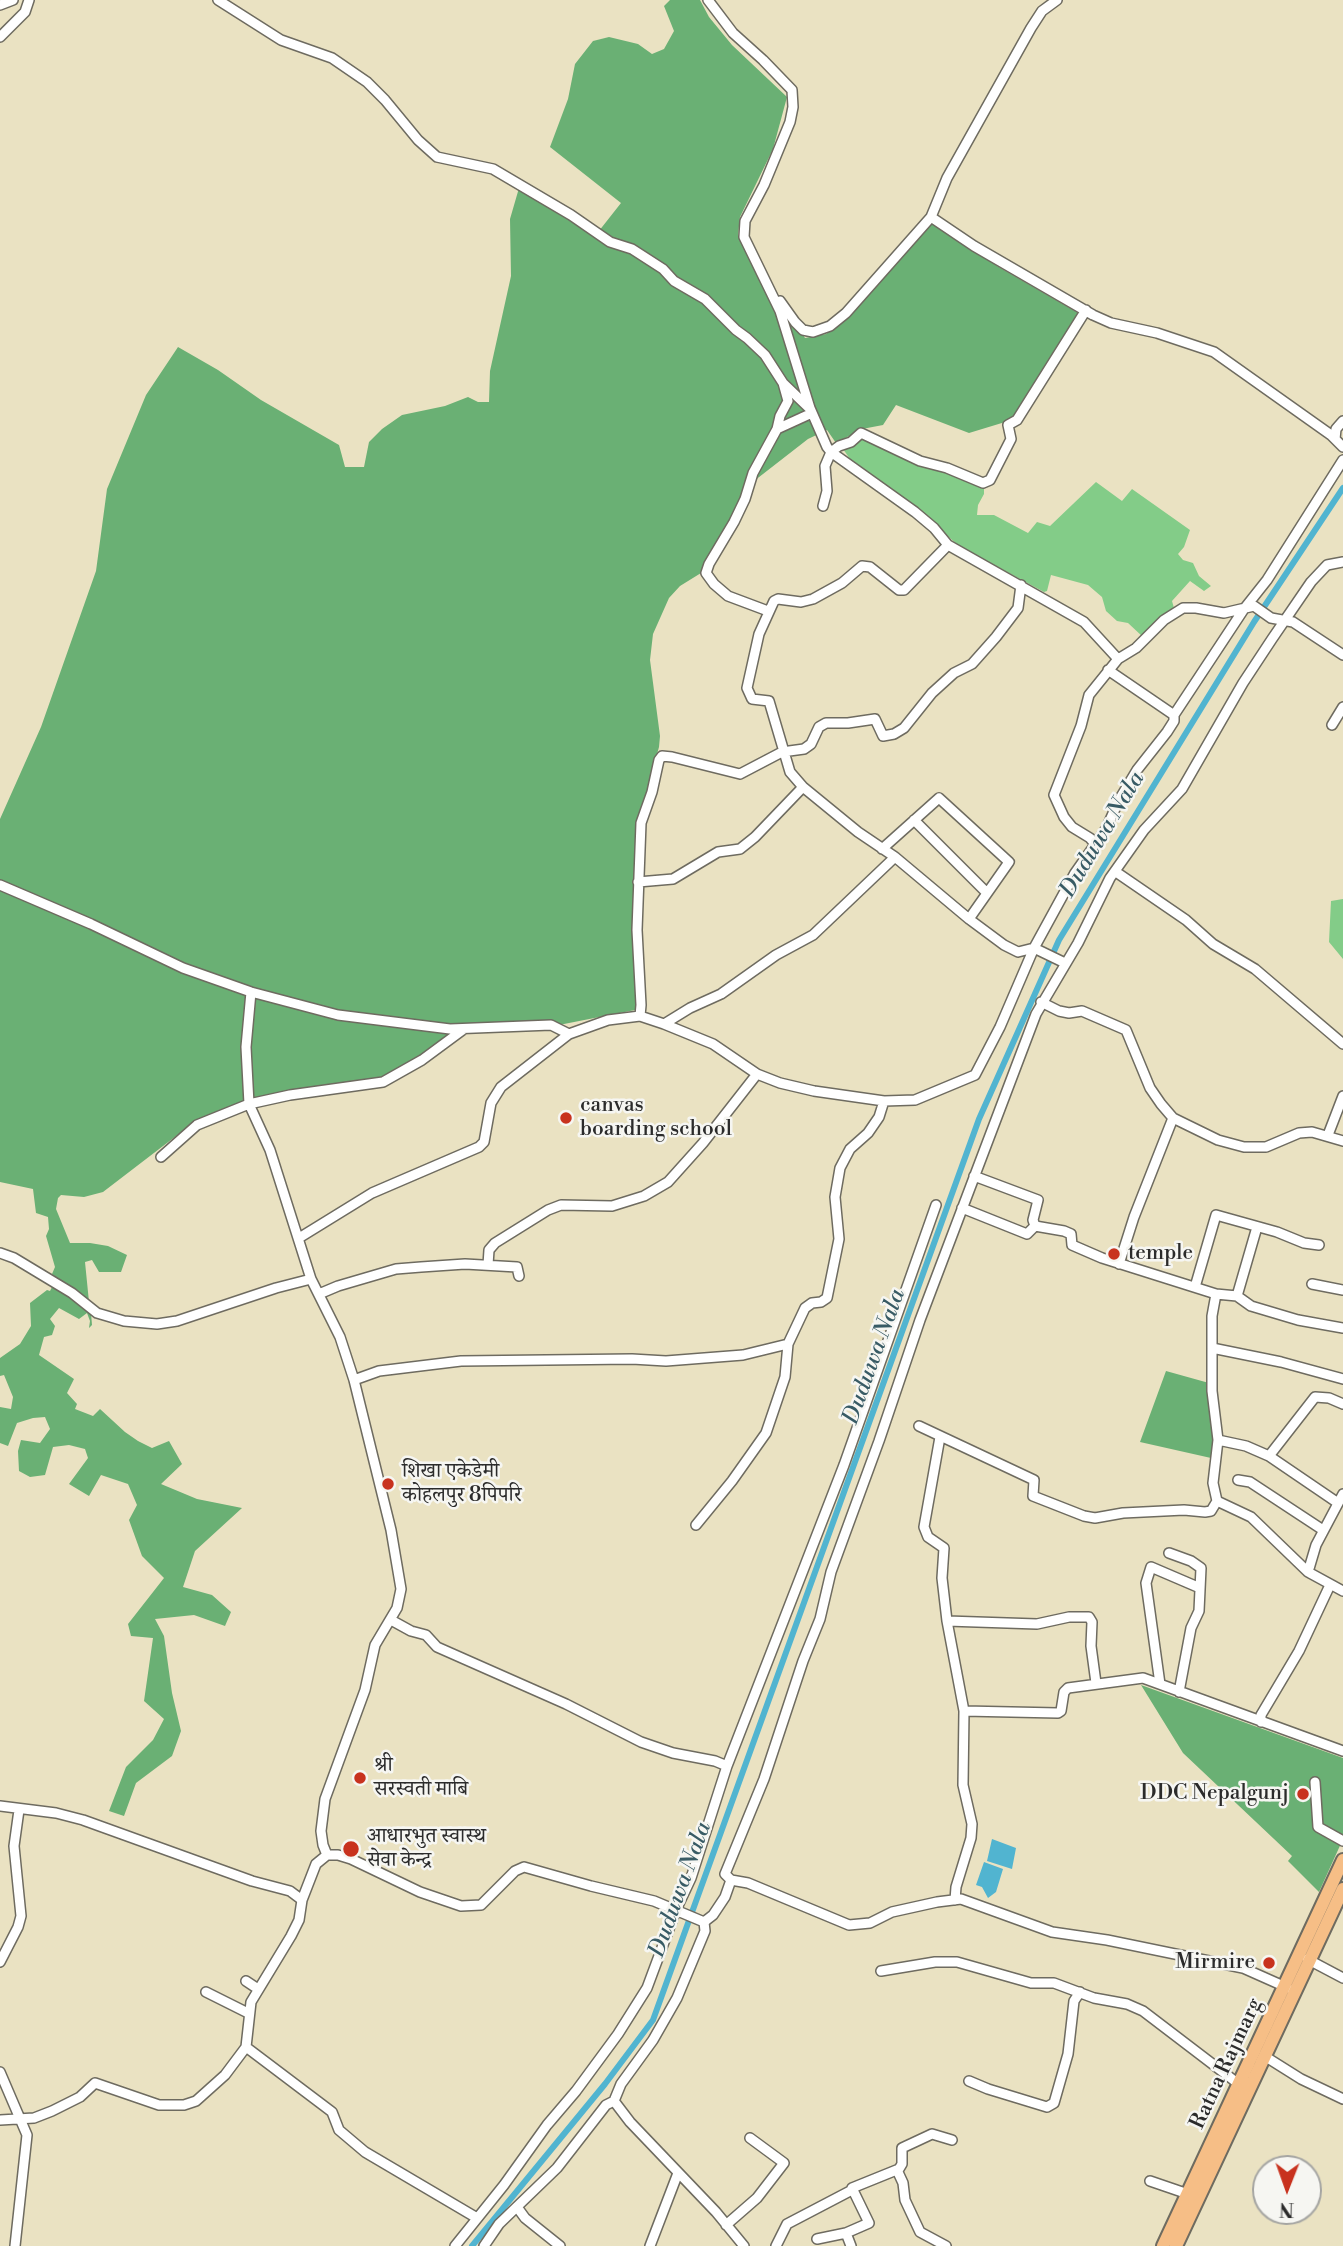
<!DOCTYPE html>
<meta charset="utf-8">
<style>
body{margin:0}
#map{position:relative;width:1343px;height:2246px;overflow:hidden;background:#eae2c2;font-family:"Libre Bodoni",serif}
canvas{display:block}
.north{position:absolute;left:1252px;top:2155px;width:70px;height:70px;box-sizing:border-box;background:#f6f6f2;border:2px solid #a5a5a2;border-radius:50%;rotate:181deg;font-size:19px;font-weight:700;line-height:28px;text-align:center;color:#2b2b2b}
.north::after{content:'';display:block;margin:auto;width:24px;height:32px;background:#c8321e;clip-path:polygon(50% 0,100% 100%,50% 72%,0 100%)}
</style>
<div id="map">
<canvas width="1343" height="2246"></canvas>
<div class="north">N</div>
</div>
<script>
const ctx = document.querySelector('canvas').getContext('2d');
ctx.lineJoin = 'round';
function fillPath(path, color) { ctx.fillStyle = color; ctx.fill(path, 'evenodd'); }
const poly = rows => new Path2D(rows.map(r => 'M' + r).join(''));
function trace(path, color, width, dash) { ctx.strokeStyle = color; ctx.lineWidth = width; ctx.lineCap = dash ? 'butt' : 'round'; ctx.setLineDash(dash || []); ctx.stroke(path); }
function write(font, color, halo, rows, align = 'center') {
  ctx.font = font + ' "Libre Bodoni","Noto Serif Devanagari",serif'; ctx.lineWidth = 5; ctx.setLineDash([]); ctx.textBaseline = 'middle'; ctx.strokeStyle = halo; ctx.fillStyle = color; for (const [text, x, y, turn = 0] of rows) {
    ctx.save(); ctx.translate(x, y); ctx.rotate((+turn || 0) * Math.PI / 180); ctx.textAlign = isNaN(turn) ? turn : align; if (halo) ctx.strokeText(text, 0, 0); ctx.fillText(text, 0, 0); ctx.restore();
  }
}
fillPath(poly([
 [859,436,981,485,984,488,984,494,978,505,977,515,994,515,1028,533,1037,522,1050,526,1096,482,1122,501,1132,489,1190,530,1184,547,1178,554,1183,560,1193,563,1199,576,1211,586,1204,591,1190,581,1172,601,1174,608,1143,637,1128,623,1117,621,1106,611,1102,597,1088,585,1051,575,1047,591,1044,592,959,546,934,524,852,462,841,446],
 [1343,899,1343,959,1329,942,1331,901]
]), '#83cc88');
fillPath(poly([
 [670,0,700,0,709,17,732,45,787,97,773,149,740,217,738,235,784,326,797,325,805,338,826,334,843,321,933,222,997,266,1080,314,1015,419,969,433,896,405,883,425,862,429,836,443,827,430,808,439,745,488,730,524,701,573,680,586,669,598,653,634,650,660,660,736,659,747,639,820,639,1003,635,1010,564,1024,458,1031,380,1080,282,1093,227,1108,180,1133,103,1192,84,1197,61,1195,58,1198,56,1209,70,1243,90,1243,108,1246,127,1255,121,1272,99,1272,92,1260,85,1262,89,1302,52,1274,55,1267,46,1236,49,1229,48,1217,36,1213,33,1189,0,1182,0,819,41,727,96,571,107,489,146,395,178,347,218,370,261,400,339,445,345,467,364,467,369,442,382,429,402,415,445,406,468,397,478,402,489,402,490,371,511,276,510,219,519,188,595,236,621,203,550,147,568,99,575,64,593,41,609,37,638,44,652,54,664,49,674,31,664,6],
 [52,1287,73,1296,91,1313,92,1325,89,1328,90,1321,87,1313,79,1319,59,1308,50,1319,55,1326,52,1335,44,1337,39,1355,74,1379,67,1393,77,1404,75,1409,93,1416,100,1409,125,1432,138,1441,152,1448,169,1441,182,1464,161,1484,197,1499,242,1508,195,1551,183,1587,212,1595,231,1612,225,1626,194,1615,155,1619,164,1636,172,1693,181,1731,172,1756,136,1783,124,1816,109,1811,126,1767,153,1740,164,1719,144,1701,153,1638,131,1636,128,1624,164,1578,142,1556,129,1520,137,1505,128,1484,101,1475,89,1496,69,1484,88,1458,85,1449,69,1445,53,1447,45,1475,30,1477,19,1471,18,1451,21,1440,40,1443,50,1429,45,1417,33,1418,17,1423,8,1446,0,1443,0,1407,11,1409,13,1397,4,1375,0,1376,0,1358,20,1344,31,1326,30,1303,47,1290,50,1291],
 [1166,1371,1209,1383,1217,1444,1211,1458,1140,1442],
 [1141,1685,1343,1758,1343,1839,1319,1892,1288,1861,1292,1856,1183,1753]
]), '#6ab074');
fillPath(poly([
 [992,1839,1016,1848,1012,1869,987,1861],
 [984,1862,1003,1869,996,1892,988,1898,982,1887,976,1885]
]), '#51b4d0');
trace(poly([
 [472,2246,605,2084,653,2020,979,1119,1059,940,1254,622,1343,488]
]), '#51b4d0', 6);
const minor = poly([
 [218,0,281,40,332,58,367,82,385,100,418,140,437,157,493,169,571,215,610,242,632,249,663,269,674,281,705,299,736,330,747,338,765,355,783,383,809,408],
 [708,0,733,33,763,60,792,90,793,107,790,122,764,185,745,221,744,237,780,311,810,408,827,447,831,452,915,512,934,528,948,545,1084,622,1118,659,1136,648,1164,620,1183,608,1196,608,1224,613,1254,606,1271,618,1293,622,1343,655],
 [0,5,13,0],
 [0,37,25,12,29,0],
 [931,217,947,178,1031,28,1042,11,1057,0],
 [780,301,795,322,803,330,813,332,830,326,846,313,931,217,974,246,1093,315,1111,323,1157,333,1214,352,1331,435,1343,447],
 [777,429,780,416,788,401,783,383],
 [1335,439,1336,429,1343,421],
 [823,506,827,491,825,466,831,452,839,446,851,442,861,433,920,461,947,468,983,483,990,480,1011,439,1008,425,1017,420,1086,310],
 [948,545,904,590,899,590,870,567,862,566,842,583,813,599,801,602,778,599,774,601,759,634,747,688,752,699,769,701,790,772,803,787,858,832,895,857,969,919,1004,945,1018,952,1034,948,1065,963],
 [768,611,728,596,714,584,706,573,709,564,734,522,745,499,753,473,777,429,812,413],
 [1108,670,1174,715],
 [1332,725,1343,707],
 [914,820,987,893],
 [1096,845,1090,838,1072,827,1064,817,1054,795,1081,726,1089,695,1118,659],
 [882,849,939,798,1009,862,969,919],
 [1116,872,1186,920,1213,944,1255,969,1343,1044],
 [638,882,673,879,718,852,740,849,755,837,803,787],
 [0,885,91,924,183,968,251,992,338,1015,450,1029,551,1025,569,1034],
 [251,992,246,1047,249,1104,270,1150,311,1279,340,1337,354,1380,391,1530,401,1589,397,1608,375,1645,365,1690,325,1799,321,1831,323,1845,327,1855],
 [1041,1002,1059,1011,1069,1013,1082,1011,1126,1030,1150,1088,1161,1104,1173,1118,1218,1140,1244,1147,1266,1147,1299,1133,1312,1132,1343,1141],
 [640,1016,641,1005,637,930,641,823,652,792,659,760,662,756,672,757,740,774,782,752,804,749,811,744,819,727,826,723,848,723,875,719,883,736,894,734,904,728,932,693,954,673,972,664,996,637,1018,608,1021,585],
 [664,1024,690,1008,721,994,776,955,813,935,895,857],
 [1328,1135,1343,1096],
 [161,1157,197,1125,249,1104,290,1095,383,1082,422,1060,464,1029],
 [974,1176,1038,1200,1033,1220,1035,1226,1064,1231,1071,1234,1072,1245,1102,1258,1216,1294,1237,1296,1251,1306,1298,1320,1343,1328],
 [962,1208,1027,1234,1035,1226],
 [299,1238,372,1193,479,1147,484,1142,491,1103,501,1087,569,1034,608,1020,640,1016,664,1024,713,1044,757,1074,780,1083,814,1091,884,1101,915,1100,975,1075,1000,1027,1034,948,1075,873,1106,829,1119,800,1137,770,1167,732,1174,721,1174,715,1244,609,1267,580,1343,460],
 [0,1253,14,1258,72,1293,97,1313,124,1321,157,1324,177,1321,276,1288,311,1279],
 [1119,1264,1134,1217,1173,1118],
 [488,1265,489,1250,495,1243,548,1210,561,1205,612,1206,644,1196,668,1182,703,1143,757,1074],
 [1312,1284,1343,1290],
 [1195,1287,1216,1215,1277,1232,1304,1243,1319,1245],
 [319,1294,338,1286,396,1269,421,1267,465,1264,517,1267,519,1276],
 [1216,1294,1212,1316,1212,1391,1218,1440,1213,1483,1217,1501,1251,1517,1308,1572,1316,1545,1343,1494],
 [1237,1296,1257,1227],
 [1212,1348,1281,1362,1343,1379],
 [354,1380,379,1371,461,1361,632,1359,666,1361,743,1355,788,1344],
 [919,1426,1034,1480,1033,1496,1084,1516,1095,1518,1123,1513,1184,1510,1205,1512,1211,1511,1217,1501],
 [940,1437,924,1527,928,1537,944,1548,942,1578,947,1621],
 [1218,1440,1246,1446,1269,1456,1338,1503],
 [1269,1456,1315,1397,1329,1398,1343,1404],
 [1238,1480,1250,1482,1323,1530],
 [696,1525,732,1481,766,1433,785,1377,788,1344,805,1308,812,1303,821,1302,827,1298,839,1239,835,1197,840,1168,850,1149,868,1133,879,1117,884,1101],
 [1169,1553,1191,1561,1201,1568,1199,1611,1191,1628,1179,1692],
 [1308,1572,1343,1591],
 [391,1620,411,1631,426,1635,437,1647,566,1704,641,1742,673,1753,715,1761,727,1766],
 [1160,1684,1146,1583,1151,1567,1200,1588],
 [964,1711,1058,1713,1061,1711,1064,1692,1068,1688,1143,1678,1343,1751],
 [1261,1722,1261,1715,1299,1651,1330,1585],
 [1315,1782,1318,1827,1343,1841],
 [0,1806,56,1813,83,1820,252,1881,290,1891,302,1900,316,1864,327,1855,338,1855,351,1859,420,1892,461,1906,481,1905,515,1871,524,1867,591,1886,654,1901,704,1922],
 [955,1900,956,1887,971,1838,972,1824,963,1785,964,1711,947,1621,1037,1624,1069,1617,1089,1617,1092,1622,1091,1646,1096,1683],
 [704,1922,713,1915,725,1897,731,1880],
 [1307,1959,1343,1978],
 [0,1962,18,1927,21,1916,14,1846,19,1810],
 [881,1971,935,1962,957,1962,1031,1983,1054,1983,1094,1998,1127,2004,1143,2011,1240,2085],
 [246,1981,258,1989],
 [1288,1988,1243,1968,1107,1940,1052,1932,961,1899,937,1902,892,1912,870,1923,849,1925,748,1883,731,1880,725,1874,764,1779,803,1661,820,1619,831,1572,879,1441,920,1320,1036,1014,1078,943,1110,878,1144,830,1182,789,1243,683,1272,639,1311,582,1327,565,1343,562],
 [206,1992,248,2013],
 [246,2047,332,2112,339,2130,365,2152,477,2218],
 [1266,2057,1301,2079,1343,2099],
 [0,2072,27,2135,15,2246],
 [969,2081,988,2089,1047,2107,1054,2103,1068,2054,1074,2001,1080,1992],
 [614,2101,621,2084,653,2040,677,1998,705,1931,704,1922],
 [0,2120,34,2118,52,2111,80,2097,95,2083,159,2105,184,2105,196,2101,225,2075,246,2047,251,2002,291,1936,299,1920,302,1900],
 [897,2170,903,2183,905,2200,920,2232,946,2246],
 [1150,2181,1188,2194],
 [517,2207,525,2218,560,2246],
 [726,2225,757,2198,784,2163,750,2138],
 [817,2239,846,2233],
 [455,2246,504,2185,547,2125,576,2091,618,2034,647,1988,676,1910,691,1878,727,1766,844,1465,936,1205],
 [484,2246,499,2224,557,2168,606,2105,614,2101,630,2122,716,2212,744,2246],
 [650,2246,678,2173],
 [776,2246,787,2224,852,2190],
 [851,2246,846,2233,869,2223,852,2188,899,2169,902,2164,902,2148,932,2134,952,2140]
]);
const highway = poly([
 [1163,2246,1343,1860],
 [1176,2246,1343,1889]
]);
trace(minor, '#6e6b60', 12);
trace(highway, '#6e6b60', 16);
trace(minor, '#fff', 9);
trace(highway, '#f6be86', 12);
for (const [x, y, r, color] of [
 [566,1118,7,"#c8321e"],
 [1114,1254,7,"#c8321e"],
 [388,1484,7,"#c8321e"],
 [360,1778,7,"#c8321e"],
 [1303,1794,7,"#c8321e"],
 [351,1849,9,"#c8321e"],
 [1269,1963,7,"#c8321e"]
]) { const dot = new Path2D(); dot.arc(x, y, r, 0, 2 * Math.PI); ctx.fillStyle = color; ctx.fill(dot); trace(dot, '#f6f6f2', 2.5); }
write('21px', '#2b2b2b', '#f6f6f2', [
 ["canvas",580,1106],
 ["boarding school",580,1130],
 ["temple",1128,1254],
 ["शिखा एकेडेमी",402,1472],
 ["कोहलपुर 8पिपरि",402,1496],
 ["श्री",374,1766],
 ["सरस्वती माबि",374,1790],
 ["DDC Nepalgunj",1289,1794,"right"],
 ["आधारभुत स्वास्थ",367,1837],
 ["सेवा केन्द्र",367,1861],
 ["Mirmire",1255,1963,"right"]
], 'left');
write('21px', '#2b2b2b', '#f6f6f2', [
 ["Ratna Rajmarg",1227,2064,-65]
]);
write('italic 23px', '#385b65', '#f6f6f2', [
 ["Duduwa Nala",1103,835,-59],
 ["Duduwa Nala",875,1357,-70],
 ["Duduwa Nala",681,1890,-70]
]);
</script>
